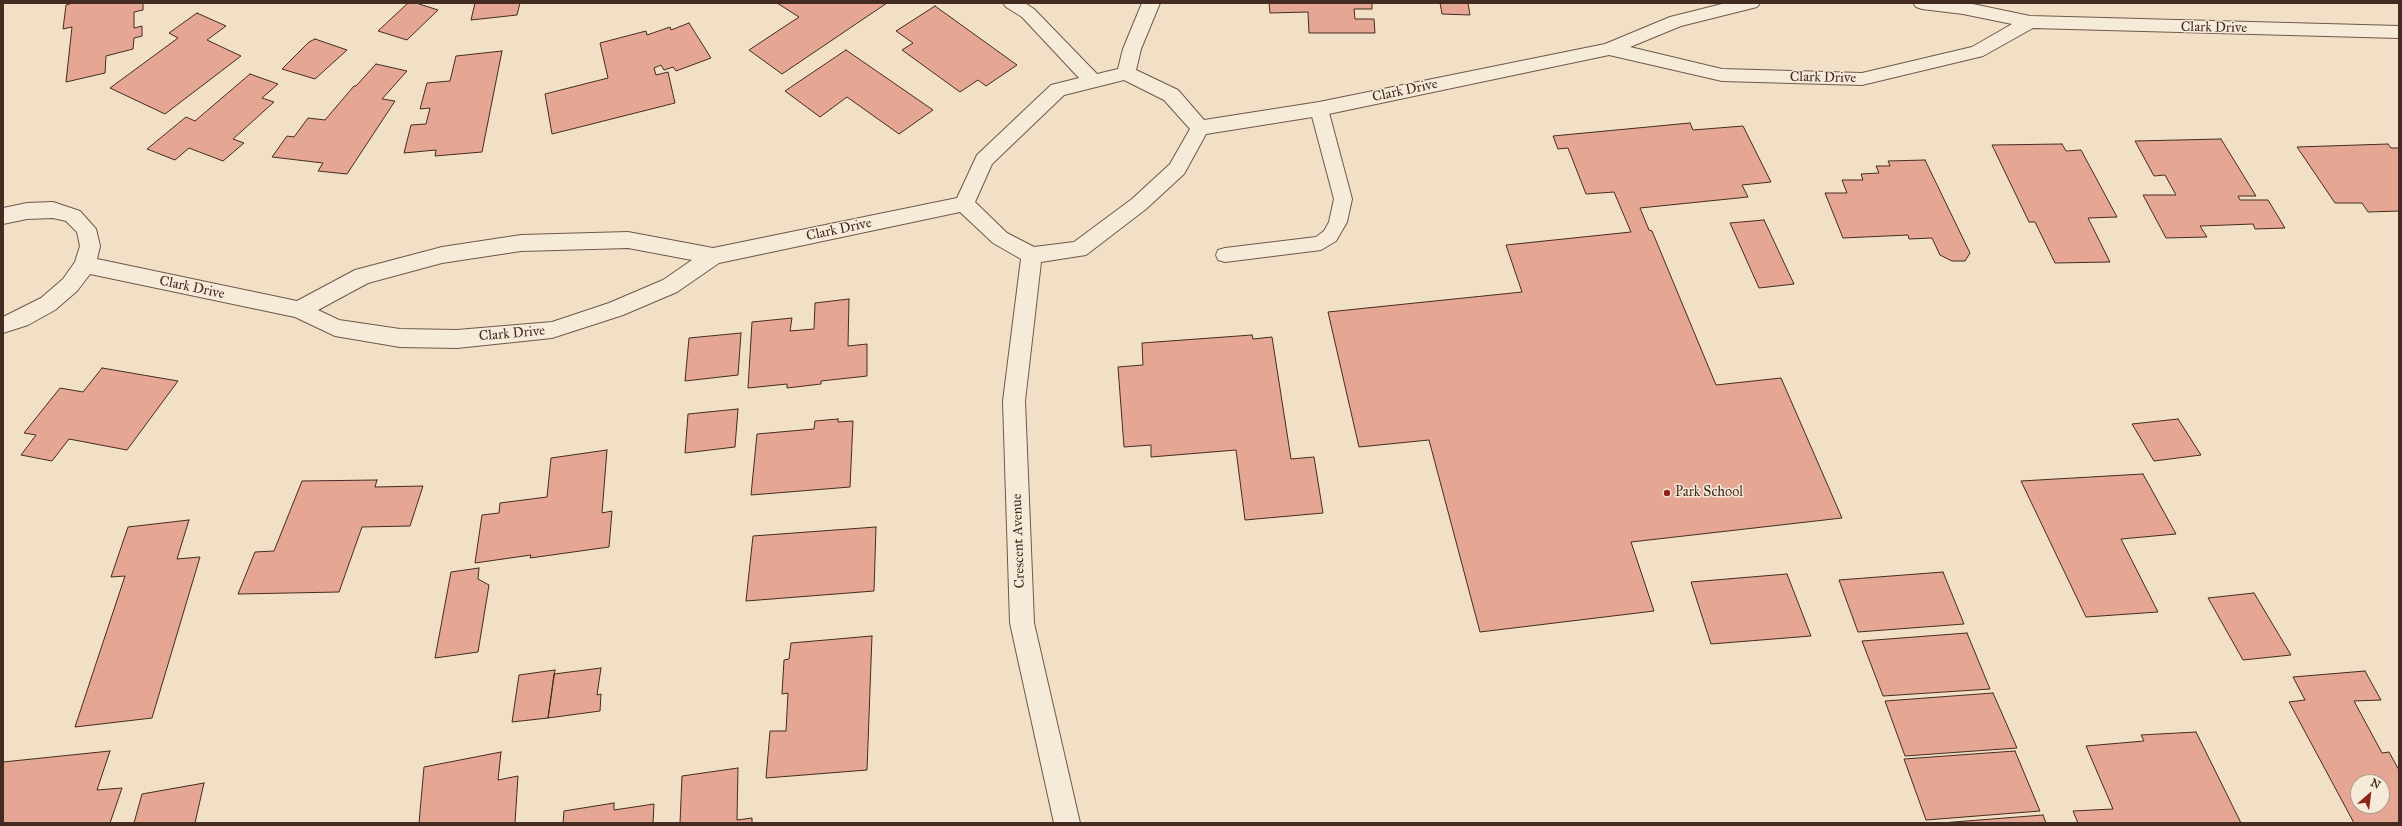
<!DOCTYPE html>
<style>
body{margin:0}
#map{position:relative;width:2402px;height:826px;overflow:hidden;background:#f1e0c5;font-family:"IM FELL Great Primer",serif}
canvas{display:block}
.frame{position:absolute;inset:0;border:4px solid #442b22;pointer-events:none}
.north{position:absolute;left:2350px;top:774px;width:40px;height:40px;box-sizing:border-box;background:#f6ebd9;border:1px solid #af9e90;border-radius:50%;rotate:28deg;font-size:11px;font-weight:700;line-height:16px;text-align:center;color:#442b22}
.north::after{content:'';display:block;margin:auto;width:14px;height:18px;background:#8f2418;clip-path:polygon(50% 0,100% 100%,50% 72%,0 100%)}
</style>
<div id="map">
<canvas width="2402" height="826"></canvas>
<div class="frame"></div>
<div class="north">N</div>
</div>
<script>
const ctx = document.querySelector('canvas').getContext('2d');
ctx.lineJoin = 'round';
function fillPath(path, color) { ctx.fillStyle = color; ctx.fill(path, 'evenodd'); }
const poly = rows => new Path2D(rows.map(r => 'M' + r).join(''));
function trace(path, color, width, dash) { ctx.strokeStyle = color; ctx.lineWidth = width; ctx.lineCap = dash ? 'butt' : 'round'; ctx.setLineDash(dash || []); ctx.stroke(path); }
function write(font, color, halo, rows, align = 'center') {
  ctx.font = font + ' "IM FELL Great Primer",serif'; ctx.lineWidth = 3; ctx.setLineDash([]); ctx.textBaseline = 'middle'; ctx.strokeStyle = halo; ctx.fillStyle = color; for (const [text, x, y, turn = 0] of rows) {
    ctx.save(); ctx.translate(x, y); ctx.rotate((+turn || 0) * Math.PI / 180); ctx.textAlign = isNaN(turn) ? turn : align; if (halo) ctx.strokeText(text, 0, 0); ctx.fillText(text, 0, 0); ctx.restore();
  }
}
const building = poly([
 [73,3,143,3,143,10,134,12,134,28,142,26,142,36,134,38,133,49,106,56,105,73,66,82,72,27,63,29,66,5,73,3],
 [408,3,416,3,438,10,407,40,378,31,408,3],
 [475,3,520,3,517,15,471,20,475,3],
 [777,3,887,3,782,74,749,50,799,17,777,3],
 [1269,3,1372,3,1372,9,1354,9,1355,19,1374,19,1375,33,1309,33,1308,12,1270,13,1269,3],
 [1440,3,1468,3,1470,15,1442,14,1440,3],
 [935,6,1017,65,986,86,978,80,960,92,902,50,913,43,896,31,935,6],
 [197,13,226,26,207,40,241,56,165,114,110,88,178,38,169,33,197,13],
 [689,23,711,58,676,71,673,67,664,70,661,65,654,68,656,75,668,72,675,103,552,134,545,94,608,78,600,43,646,31,647,35,670,27,671,30,689,23],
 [315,39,347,50,315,79,282,69,309,42,315,39],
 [846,50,933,110,899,134,847,97,820,117,785,91,846,50],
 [502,51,482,152,435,156,436,150,404,153,411,125,426,124,430,108,420,109,427,83,450,81,456,56,502,51],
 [376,64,407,71,382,99,395,101,347,174,318,171,323,163,272,157,287,136,294,137,308,118,325,120,354,86,356,86,376,64],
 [250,74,278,84,262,98,274,102,233,139,244,143,223,161,189,148,175,160,147,149,186,117,195,121,250,74],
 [1690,123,1693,130,1743,126,1771,182,1742,185,1748,197,1640,208,1649,230,1652,231,1716,385,1781,378,1842,518,1631,542,1654,611,1480,632,1429,440,1359,447,1328,312,1522,292,1506,245,1631,232,1614,192,1586,194,1568,148,1558,149,1553,136,1690,123],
 [2221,139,2256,196,2238,196,2240,200,2268,200,2285,228,2255,229,2253,224,2200,226,2207,237,2166,238,2143,195,2176,195,2165,175,2154,176,2135,141,2221,139],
 [2062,144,2066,151,2081,150,2117,217,2088,218,2110,262,2055,263,2035,222,2029,222,1992,145,2062,144],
 [2388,144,2391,148,2399,148,2399,211,2368,212,2362,203,2335,203,2297,147,2388,144],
 [1925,160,1970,253,1965,261,1952,261,1940,255,1932,238,1909,239,1908,235,1843,238,1825,193,1847,193,1842,180,1863,180,1861,174,1879,173,1876,166,1890,166,1888,161,1925,160],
 [1764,220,1794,284,1759,288,1730,223,1764,220],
 [849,299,848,346,867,344,867,376,821,381,821,384,787,388,787,384,748,388,752,322,792,318,790,331,814,329,815,303,849,299],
 [741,333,738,375,685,381,689,338,741,333],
 [1252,335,1253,339,1272,337,1291,459,1314,457,1323,513,1245,520,1236,450,1151,457,1151,445,1124,447,1118,367,1143,365,1142,343,1252,335],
 [102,368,178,381,127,450,69,439,52,461,21,455,36,435,24,433,60,388,83,392,102,368],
 [738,409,735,447,685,453,688,414,738,409],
 [838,419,838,422,853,421,850,487,751,495,757,434,814,429,815,421,838,419],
 [2178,419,2201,455,2154,461,2132,424,2178,419],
 [607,450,602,513,612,511,609,547,530,558,531,555,475,563,482,515,499,513,500,503,547,497,551,458,607,450],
 [2143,474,2176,534,2121,539,2158,612,2086,617,2021,481,2143,474],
 [377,480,375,487,423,486,410,526,362,527,339,592,238,594,255,552,274,551,302,481,377,480],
 [189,520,177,559,200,557,152,718,75,727,125,576,111,577,128,527,189,520],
 [876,527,874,591,746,601,753,536,876,527],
 [479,568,478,579,489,585,478,652,435,658,451,572,479,568],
 [1943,572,1964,624,1858,632,1839,580,1943,572],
 [1787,574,1811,636,1711,644,1691,582,1787,574],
 [2254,593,2291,655,2243,660,2208,598,2254,593],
 [1967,633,1990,689,1883,696,1862,641,1967,633],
 [872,636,867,770,766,778,770,731,786,731,788,693,782,694,784,660,789,659,791,643,872,636],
 [601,668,597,695,601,694,600,711,548,718,554,674,601,668],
 [555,670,548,718,512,722,519,675,555,670],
 [2365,671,2381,700,2354,701,2382,753,2389,752,2399,770,2399,823,2354,823,2289,702,2305,700,2293,677,2365,671],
 [2358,782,2382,782,2382,806,2358,806,2358,782],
 [1993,693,2017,748,1905,756,1885,701,1993,693],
 [2196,732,2241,823,2078,823,2073,811,2113,809,2086,746,2144,741,2141,735,2196,732],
 [110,751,97,790,122,788,110,823,3,823,3,762,110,751],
 [2015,751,2040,811,1926,820,1904,759,2015,751],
 [501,752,498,780,518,776,515,823,419,823,424,767,501,752],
 [738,768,737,820,752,818,752,823,680,823,682,776,738,768],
 [204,783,195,823,134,823,142,794,204,783],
 [614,803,614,810,654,804,653,823,563,823,564,811,614,803],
 [2043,815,2046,823,1941,823,2043,815]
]);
fillPath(building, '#e5a693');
trace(building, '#442b22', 1);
const lane = poly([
 [1319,103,1325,105,1328,109,1352,199,1347,222,1336,241,1321,250,1225,262,1218,260,1216,255,1218,250,1225,248,1316,237,1324,231,1329,222,1334,199,1310,109,1313,105,1319,103]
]);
const street = poly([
 [1003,3,1025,3,1034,9,1097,74,1118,69,1123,49,1142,3,1160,3,1141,49,1136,70,1178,90,1204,120,1319,102,1605,44,1670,17,1726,3,1760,3,1757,7,1681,26,1630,47,1722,69,1862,73,1972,47,2012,24,1963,14,1922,9,1916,7,1913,3,1968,3,2030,16,2399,26,2399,38,2033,28,1983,56,1862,85,1722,81,1609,55,1319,116,1206,134,1184,174,1146,209,1086,255,1041,262,1025,401,1034,623,1080,823,1054,823,1010,623,1003,401,1021,259,993,243,960,212,719,263,677,292,623,315,552,338,457,348,400,347,335,336,295,317,90,274,77,291,55,310,28,325,3,333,3,317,41,298,63,279,75,262,80,246,77,232,66,221,53,218,27,219,3,224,3,208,27,203,53,202,80,211,96,229,100,246,97,259,297,301,355,270,442,247,521,235,628,232,713,248,957,198,977,155,1051,85,1079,78,1022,17,1006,7,1003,3],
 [1124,80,1164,100,1190,129,1170,164,1132,199,1074,242,1034,247,1007,233,975,202,992,164,1064,95,1124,80],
 [628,248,692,260,663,280,609,303,552,322,457,330,400,329,339,320,318,310,368,283,442,263,521,251,628,248]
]);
trace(lane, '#6f584b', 2);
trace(street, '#6f584b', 2);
fillPath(lane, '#f6ebd9');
fillPath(street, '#f6ebd9');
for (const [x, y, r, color] of [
 [1667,493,4,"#8f2418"]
]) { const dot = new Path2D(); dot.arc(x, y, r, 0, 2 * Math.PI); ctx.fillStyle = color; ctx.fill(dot); trace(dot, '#f6ebd9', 1.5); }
write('14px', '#442b22', '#f6ebd9', [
 ["Clark Drive",2214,28,1],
 ["Clark Drive",1823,78,1],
 ["Clark Drive",1405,91,-12],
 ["Clark Drive",839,230,-12],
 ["Clark Drive",192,288,12],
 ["Clark Drive",512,334,-5],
 ["Crescent Avenue",1019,541,-92]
]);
write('14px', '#442b22', '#f6ebd9', [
 ["Park School",1675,493]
], 'left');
</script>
